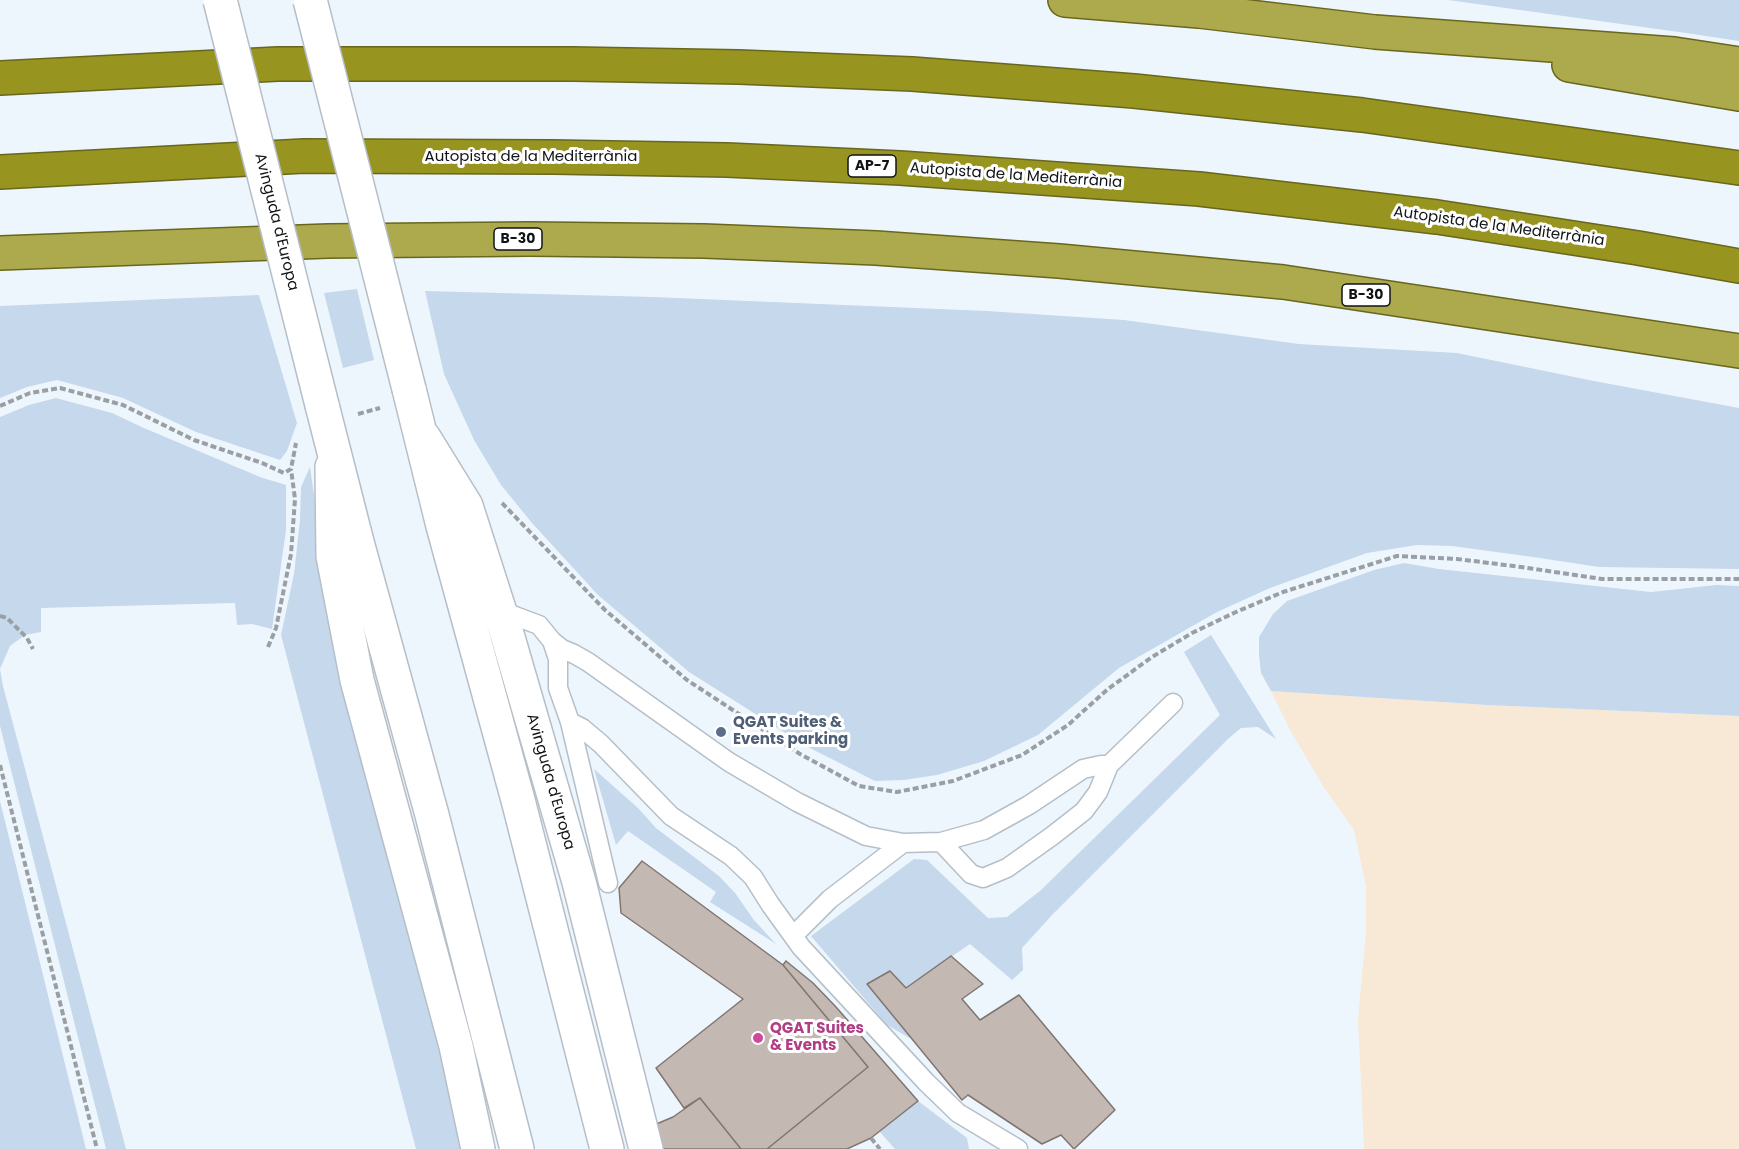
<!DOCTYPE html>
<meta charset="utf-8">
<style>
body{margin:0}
canvas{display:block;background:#eef6fd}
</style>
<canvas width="1739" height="1149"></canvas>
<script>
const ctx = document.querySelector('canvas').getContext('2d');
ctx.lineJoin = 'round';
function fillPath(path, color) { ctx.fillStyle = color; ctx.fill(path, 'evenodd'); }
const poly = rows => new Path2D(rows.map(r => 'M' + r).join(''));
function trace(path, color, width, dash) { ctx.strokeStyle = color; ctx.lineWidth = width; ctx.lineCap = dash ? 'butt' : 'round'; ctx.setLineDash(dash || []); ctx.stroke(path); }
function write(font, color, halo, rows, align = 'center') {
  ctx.font = font + ' Poppins,sans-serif'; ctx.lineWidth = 6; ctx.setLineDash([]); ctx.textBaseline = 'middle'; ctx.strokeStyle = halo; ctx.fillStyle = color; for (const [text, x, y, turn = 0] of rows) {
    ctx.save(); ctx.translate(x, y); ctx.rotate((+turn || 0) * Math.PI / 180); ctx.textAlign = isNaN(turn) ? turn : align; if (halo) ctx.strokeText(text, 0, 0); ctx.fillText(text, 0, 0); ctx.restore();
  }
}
fillPath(poly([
 [1271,691,1488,705,1739,716,1739,1149,1364,1149,1358,1019,1366,932,1366,886,1354,830,1323,786,1290,730]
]), '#f7e9d5');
fillPath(poly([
 [1448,0,1739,0,1739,41,1686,33],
 [357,289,374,360,343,368,324,293],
 [425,291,654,297,987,311,1124,320,1299,344,1457,353,1594,381,1739,408,1739,569,1599,567,1533,557,1452,546,1417,545,1367,553,1270,588,1217,612,1119,668,1038,735,984,761,937,775,904,780,875,781,806,746,689,672,598,595,532,523,501,485,474,440,444,374],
 [259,295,297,423,287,451,280,460,196,432,123,398,57,380,27,387,0,398,0,306],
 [56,398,112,413,144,428,260,477,286,485,286,530,272,629,252,624,237,625,235,603,41,608,41,632,25,635,10,646,0,669,3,686,126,1149,106,1149,0,726,0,417,29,405],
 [310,467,319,528,465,1149,416,1149,281,635,294,574,300,520,301,487],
 [1404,563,1439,569,1651,592,1716,585,1739,586,1739,716,1488,705,1271,691,1261,673,1259,655,1259,637,1273,614,1287,601,1374,570],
 [1211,635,1276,739,1258,727,1241,728,1228,739,1053,914,1022,948,1023,970,1012,980,970,944,906,988,890,971,868,984,913,1040,887,1025,811,936,914,859,927,860,988,918,1007,917,1041,890,1220,715,1184,652],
 [594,769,638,808,656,828,719,876,735,893,754,920,776,944,710,902,716,892,628,831,616,845],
 [0,801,86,1149,0,1149],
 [918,1101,967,1138,969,1149,895,1149,879,1131]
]), '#c6d8ec');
const building = poly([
 [642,861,783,965,868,1067,767,1149,741,1149,700,1098,684,1108,656,1068,743,999,621,913,619,888,642,861],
 [951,956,983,984,962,999,980,1020,1019,995,1115,1110,1074,1149,1061,1135,1042,1144,968,1095,962,1100,867,984,890,971,906,988,951,956],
 [786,961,813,983,836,1007,918,1101,871,1138,847,1149,767,1149,868,1067,783,965,786,961],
 [700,1098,741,1149,659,1149,654,1125,673,1117,700,1098]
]);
fillPath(building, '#c4b8b3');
trace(building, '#807570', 1.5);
const service = poly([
 [499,610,539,625,552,641,562,649,574,654,588,662,729,762,797,802,866,836,903,843],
 [552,641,558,659,558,688,570,722,608,883],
 [570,722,582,728,601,744,671,816,731,856,753,877,770,904,801,947,926,1082,958,1113,1018,1149],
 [941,842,971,874,983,878,1007,868,1052,836,1084,811,1098,792,1109,765,1173,703],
 [793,936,830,899,903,843,941,842,984,830,1029,805,1083,769,1101,765,1109,765]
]);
const minor = poly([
 [424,438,466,506,507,634,579,882,646,1149],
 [332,467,333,556,357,680,456,1046,478,1149]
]);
const tertiary = poly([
 [409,389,443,526,518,800,607,1149],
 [322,405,357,542,432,815,517,1149]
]);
const trunk = poly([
 [1065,0,1199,11,1375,32,1674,54,1739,64],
 [1569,65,1739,94],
 [0,253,328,241,530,239,704,241,876,248,1059,261,1283,282,1739,351]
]);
const motorway = poly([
 [0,78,278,64,573,64,739,67,912,74,1134,91,1362,115,1739,168],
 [0,172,304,156,553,157,727,160,900,168,1199,189,1437,217,1638,248,1739,266]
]);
trace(service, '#b6bfc8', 21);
trace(minor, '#b6bfc8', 36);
trace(tertiary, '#b6bfc8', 36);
trace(trunk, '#68671d', 36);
trace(motorway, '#68671d', 36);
trace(poly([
 [0,406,30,393,60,388,123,405,194,440,262,463,284,473,291,469,296,443],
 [358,414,380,408],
 [502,503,605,610,687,680,800,754,859,786,897,792,953,781,1022,755,1068,725,1108,689,1152,657,1192,633,1236,612,1283,592,1397,556,1457,559,1521,567,1602,579,1739,579],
 [0,616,7,618,27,638,33,649],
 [268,647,276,628,291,554,295,499,291,469],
 [0,765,97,1149],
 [871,1138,880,1149]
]), '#999fa4', 4, [6, 3]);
trace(service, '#fff', 18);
trace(minor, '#fff', 33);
trace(tertiary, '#fff', 33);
trace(trunk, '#acaa4c', 33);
trace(motorway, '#979420', 33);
const tertiaryBridge = poly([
 [220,0,322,405],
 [310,0,409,389]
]);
trace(tertiaryBridge, '#b6bfc8', 36, []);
trace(tertiaryBridge, '#fff', 33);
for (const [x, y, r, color] of [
 [721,732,6,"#5c6f8a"],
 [758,1038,6,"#d1479c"]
]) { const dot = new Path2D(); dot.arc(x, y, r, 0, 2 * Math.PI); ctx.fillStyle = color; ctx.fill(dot); trace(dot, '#fff', 2); }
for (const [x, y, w] of [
 [872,166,48],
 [518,239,48],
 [1366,295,48]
]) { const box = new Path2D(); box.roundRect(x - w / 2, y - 11, w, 22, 4.5); ctx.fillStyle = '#fff'; ctx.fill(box); trace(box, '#111417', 1.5); }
write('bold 14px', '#111417', null, [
 ["AP-7",872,166],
 ["B-30",518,239],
 ["B-30",1366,295]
]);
write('15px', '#111417', '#fff', [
 ["Autopista de la Mediterrània",531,157],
 ["Autopista de la Mediterrània",1016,176,4],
 ["Avinguda d'Europa",276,222,76],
 ["Autopista de la Mediterrània",1499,227,8],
 ["Avinguda d'Europa",550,782,74]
]);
write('bold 15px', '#4e5e75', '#fff', [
 ["QGAT Suites &",733,723],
 ["Events parking",733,740]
], 'left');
write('bold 15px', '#b23c85', '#fff', [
 ["QGAT Suites",770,1029],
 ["& Events",770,1046]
], 'left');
</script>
